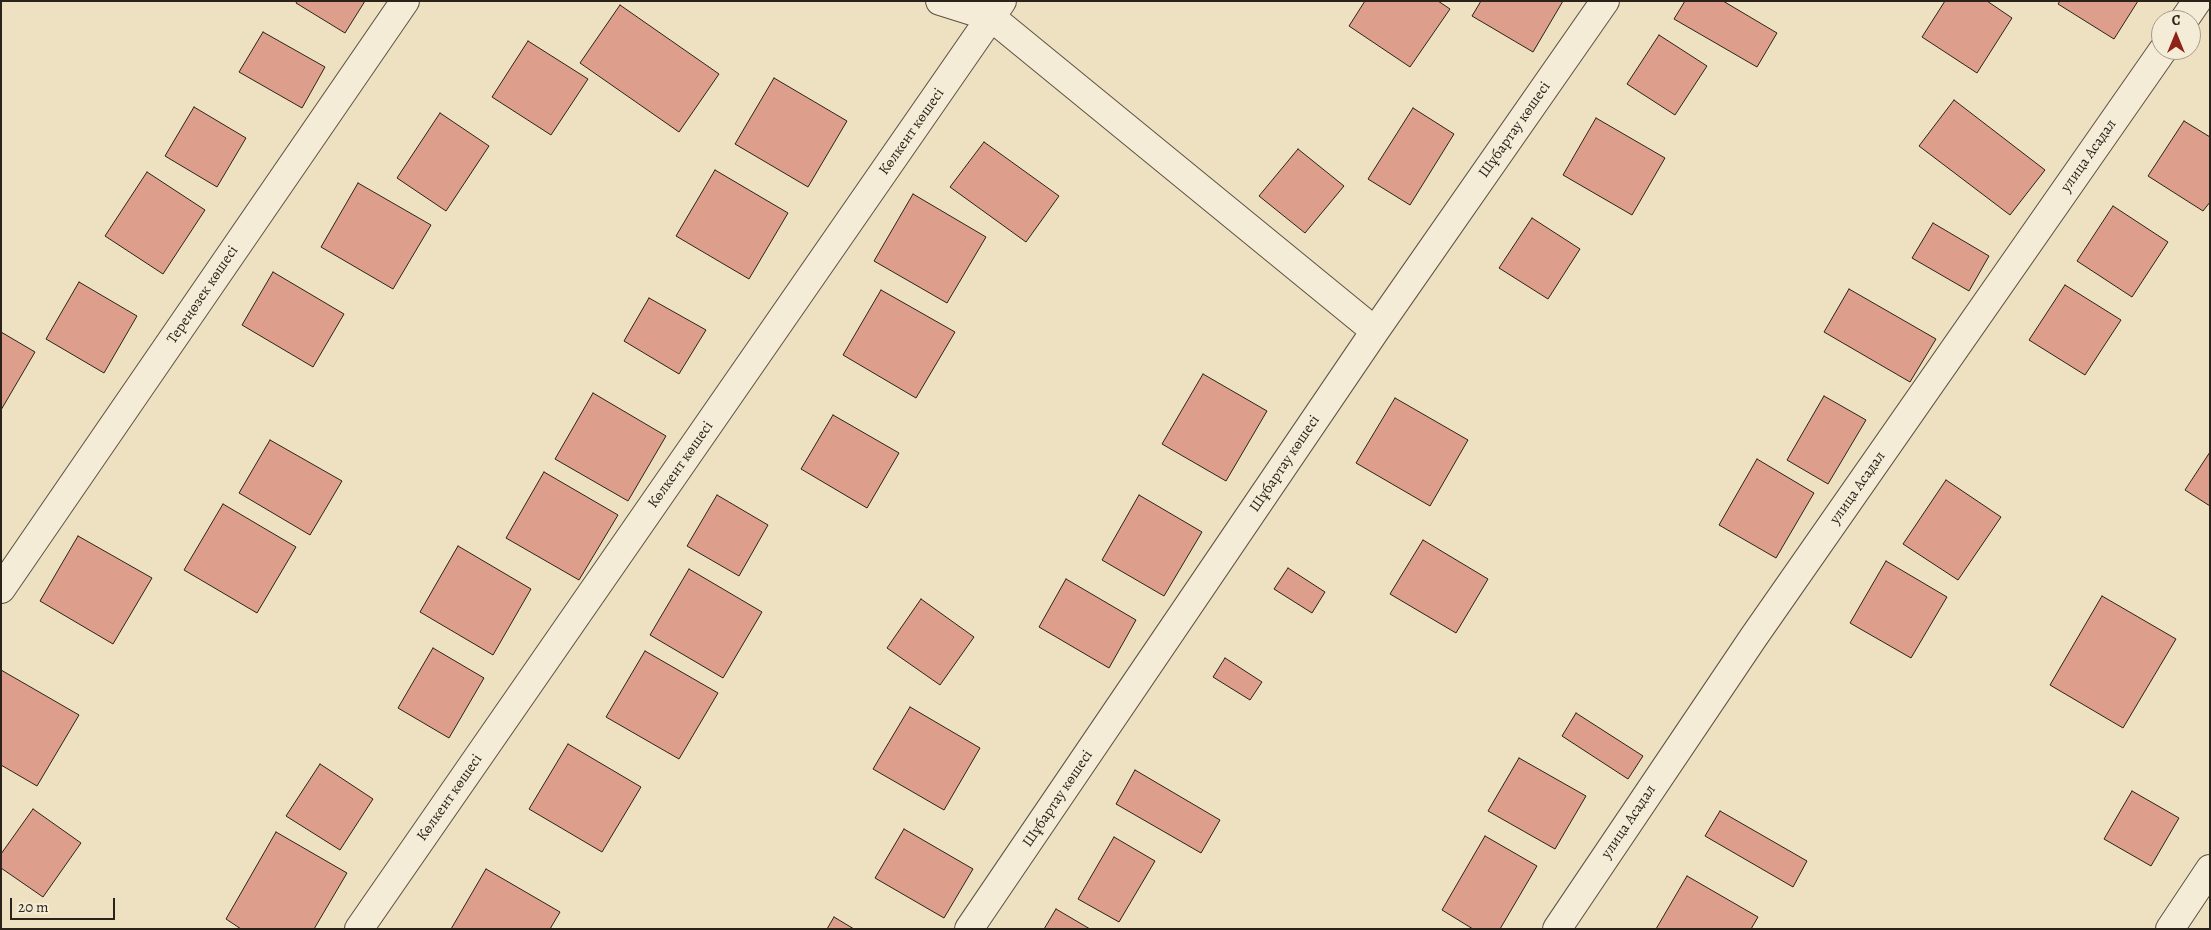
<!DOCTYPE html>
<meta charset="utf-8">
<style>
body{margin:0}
#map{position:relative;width:2211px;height:930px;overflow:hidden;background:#eee1c1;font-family:Alegreya,serif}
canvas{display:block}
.frame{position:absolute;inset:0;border:2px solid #2b2319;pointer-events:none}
.north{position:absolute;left:2151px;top:10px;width:50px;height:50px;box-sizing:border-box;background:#f4ecd7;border:1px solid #a49c8b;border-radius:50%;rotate:0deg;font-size:14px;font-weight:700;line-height:20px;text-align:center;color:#2b2319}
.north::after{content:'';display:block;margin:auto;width:18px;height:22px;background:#8f2418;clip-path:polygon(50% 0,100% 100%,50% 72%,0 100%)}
.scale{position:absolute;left:10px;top:898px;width:105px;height:22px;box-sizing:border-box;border:2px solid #2b2319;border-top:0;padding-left:6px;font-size:15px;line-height:18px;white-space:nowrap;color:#2b2319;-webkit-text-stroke:4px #f4ecd7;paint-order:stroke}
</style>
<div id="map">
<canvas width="2211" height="930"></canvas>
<div class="frame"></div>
<div class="north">С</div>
<div class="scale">20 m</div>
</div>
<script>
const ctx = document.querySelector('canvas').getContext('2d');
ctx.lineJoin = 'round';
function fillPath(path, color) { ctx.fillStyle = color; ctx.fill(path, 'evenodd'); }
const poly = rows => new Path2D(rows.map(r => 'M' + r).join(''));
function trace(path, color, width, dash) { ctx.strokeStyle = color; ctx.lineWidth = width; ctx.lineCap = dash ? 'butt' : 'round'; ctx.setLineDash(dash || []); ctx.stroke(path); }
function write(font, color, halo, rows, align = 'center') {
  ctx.font = font + ' Alegreya,serif'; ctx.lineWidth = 5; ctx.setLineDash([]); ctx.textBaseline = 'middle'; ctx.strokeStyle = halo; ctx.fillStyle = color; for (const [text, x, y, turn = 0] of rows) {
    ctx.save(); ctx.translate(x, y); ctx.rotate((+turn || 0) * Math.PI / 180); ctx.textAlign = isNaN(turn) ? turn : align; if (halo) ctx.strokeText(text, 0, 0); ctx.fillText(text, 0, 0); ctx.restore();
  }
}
const building = poly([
 [297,1,365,1,345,33,296,3,297,1],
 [1365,1,1438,1,1450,9,1410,67,1349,26,1365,1],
 [1481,1,1563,1,1533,52,1472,16,1481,1],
 [1685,1,1723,1,1777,33,1757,67,1674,19,1685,1],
 [1945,1,1987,1,2012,18,1977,73,1922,37,1945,1],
 [2060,1,2138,1,2114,39,2058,4,2060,1],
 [620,5,719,74,679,132,580,63,620,5],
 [263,32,325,67,302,108,239,72,263,32],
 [1659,35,1707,66,1675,115,1627,84,1659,35],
 [528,41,588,79,551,135,492,97,528,41],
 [774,78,847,121,808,187,735,144,774,78],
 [1954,100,2045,170,2010,215,1919,146,1954,100],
 [194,107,246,138,217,187,165,156,194,107],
 [1413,108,1454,134,1410,205,1368,179,1413,108],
 [440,113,489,146,446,211,397,178,440,113],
 [1596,118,1665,158,1632,215,1563,175,1596,118],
 [2184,121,2210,137,2210,202,2203,211,2148,176,2184,121],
 [984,142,1059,196,1026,242,950,187,984,142],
 [1298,149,1344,186,1305,233,1259,196,1298,149],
 [715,170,788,213,749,279,676,236,715,170],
 [147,172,205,210,163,274,105,236,147,172],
 [358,183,431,225,393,289,321,247,358,183],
 [913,194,986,237,947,303,874,261,913,194],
 [2113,206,2168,242,2132,297,2077,261,2113,206],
 [1532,218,1580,249,1548,299,1499,268,1532,218],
 [1933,223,1989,256,1969,291,1912,258,1933,223],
 [273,272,344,314,313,367,242,325,273,272],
 [79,282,137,316,104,373,46,339,79,282],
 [2065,285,2121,320,2085,375,2029,340,2065,285],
 [1849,289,1936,339,1910,382,1824,332,1849,289],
 [881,290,955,332,916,398,843,355,881,290],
 [649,298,706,330,679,374,624,341,649,298],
 [1,332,35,352,1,410,1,332],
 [1203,374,1267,411,1226,481,1162,444,1203,374],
 [593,393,666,436,628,501,555,459,593,393],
 [1824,396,1866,420,1828,484,1787,460,1824,396],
 [1395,398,1468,440,1430,506,1356,463,1395,398],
 [833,415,899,453,867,508,801,469,833,415],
 [270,440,342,481,310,535,239,493,270,440],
 [2210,452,2210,506,2185,490,2210,452],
 [1757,459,1814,493,1776,558,1719,525,1757,459],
 [544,472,618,515,579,580,506,538,544,472],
 [1946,480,2001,517,1958,580,1903,544,1946,480],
 [717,495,768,525,739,576,687,546,717,495],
 [1139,495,1202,532,1164,596,1102,560,1139,495],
 [223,504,296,547,257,613,184,570,223,504],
 [78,536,152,578,113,644,40,601,78,536],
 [1423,540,1488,579,1456,633,1390,594,1423,540],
 [458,546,531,589,493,655,420,612,458,546],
 [1886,561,1947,597,1911,658,1850,623,1886,561],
 [1288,568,1325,592,1312,613,1274,589,1288,568],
 [689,569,762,612,723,678,650,635,689,569],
 [1066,579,1136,620,1109,668,1039,627,1066,579],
 [2102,596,2176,639,2123,728,2050,685,2102,596],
 [921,599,974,637,940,685,887,648,921,599],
 [433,648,484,678,449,738,398,708,433,648],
 [645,651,718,693,679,759,606,717,645,651],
 [1225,658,1262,682,1250,700,1213,677,1225,658],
 [1,670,79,715,37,786,1,765,1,670],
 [910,707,980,748,944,810,873,769,910,707],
 [1576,713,1643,756,1628,779,1562,736,1576,713],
 [568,744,641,787,602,852,529,809,568,744],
 [1519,758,1586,796,1555,849,1488,811,1519,758],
 [320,764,373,799,340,850,286,816,320,764],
 [1135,770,1220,820,1201,853,1116,804,1135,770],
 [2132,791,2179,818,2151,866,2104,839,2132,791],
 [33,809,81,843,43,897,1,868,1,854,33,809],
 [1720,811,1807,861,1793,887,1705,836,1720,811],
 [904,829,973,869,944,918,875,878,904,829],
 [276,832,347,873,314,929,241,929,226,919,276,832],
 [1485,836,1537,866,1500,929,1473,929,1442,910,1485,836],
 [1114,837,1155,861,1119,922,1078,899,1114,837],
 [486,869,560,912,550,929,451,929,486,869],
 [1687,876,1758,917,1751,929,1656,929,1687,876],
 [1056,909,1090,929,1044,929,1056,909],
 [834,917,854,929,827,929,834,917]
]);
fillPath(building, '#dd9f8b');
trace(building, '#2b2319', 1);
const minor = poly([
 [940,1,991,17,1375,331],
 [2184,20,2197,1],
 [1,589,405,1],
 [359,929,1002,1],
 [969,929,1375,331,1605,1],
 [1557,929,1753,638,2163,50],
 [2170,929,2210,869]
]);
trace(minor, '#5c5243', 30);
trace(minor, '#f4ecd7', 28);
write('15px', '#2b2319', '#f4ecd7', [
 ["Шұбартау көшесі",1515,130,-55],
 ["Көлкент көшесі",912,132,-55],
 ["улица Асадал",2089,156,-55],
 ["Тереңөзек көшесі",203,295,-56],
 ["Шұбартау көшесі",1285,464,-56],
 ["Көлкент көшесі",681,465,-55],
 ["улица Асадал",1858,488,-55],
 ["Көлкент көшесі",450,798,-55],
 ["Шұбартау көшесі",1058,799,-56],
 ["улица Асадал",1629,822,-56]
]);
</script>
